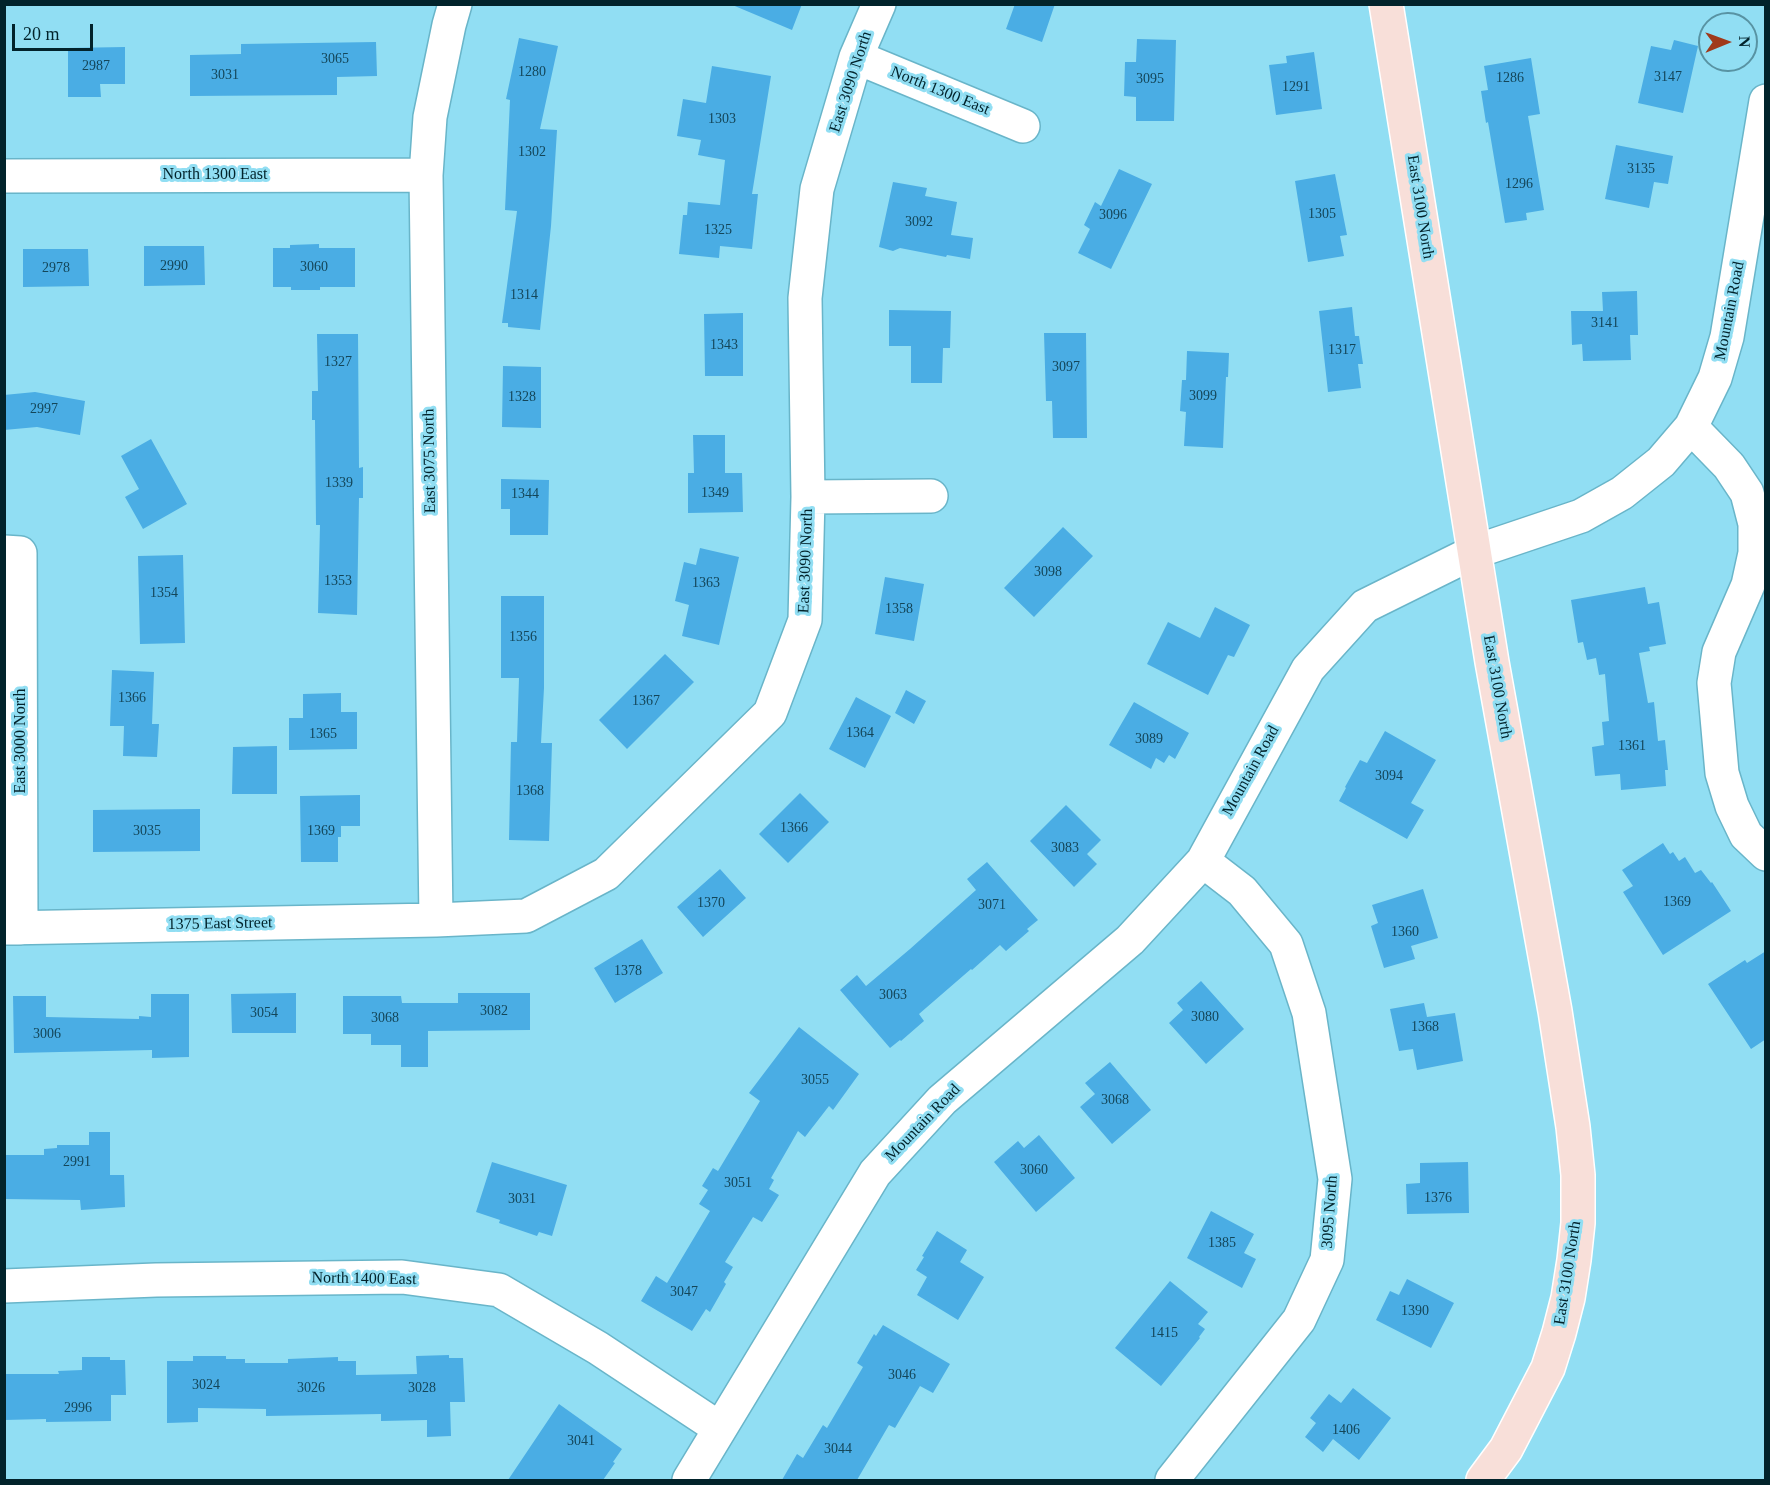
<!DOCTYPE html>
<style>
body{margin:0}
#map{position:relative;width:1770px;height:1485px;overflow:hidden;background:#91def3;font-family:"Times New Roman",serif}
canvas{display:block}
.frame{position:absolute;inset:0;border:6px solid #02232b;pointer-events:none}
.north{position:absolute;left:1698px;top:12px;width:60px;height:60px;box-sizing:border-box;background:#91def3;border:2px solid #5893a3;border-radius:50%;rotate:89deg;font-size:16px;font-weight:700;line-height:24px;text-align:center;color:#02232b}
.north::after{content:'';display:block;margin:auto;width:21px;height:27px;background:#a0391a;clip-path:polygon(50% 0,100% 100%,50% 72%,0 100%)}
.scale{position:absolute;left:12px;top:24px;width:81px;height:27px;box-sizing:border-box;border:3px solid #02232b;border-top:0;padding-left:8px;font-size:18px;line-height:21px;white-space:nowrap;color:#02232b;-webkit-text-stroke:4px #91def3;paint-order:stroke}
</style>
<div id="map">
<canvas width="1770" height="1485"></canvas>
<div class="frame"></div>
<div class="north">N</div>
<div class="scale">20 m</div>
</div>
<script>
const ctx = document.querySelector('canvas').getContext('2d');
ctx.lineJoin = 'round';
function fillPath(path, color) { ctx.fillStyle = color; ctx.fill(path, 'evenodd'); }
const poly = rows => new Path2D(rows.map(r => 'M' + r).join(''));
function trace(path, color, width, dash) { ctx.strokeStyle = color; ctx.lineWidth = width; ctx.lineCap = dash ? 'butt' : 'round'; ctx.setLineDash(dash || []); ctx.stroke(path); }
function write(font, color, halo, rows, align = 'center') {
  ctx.font = font + ' "Times New Roman",serif'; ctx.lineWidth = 6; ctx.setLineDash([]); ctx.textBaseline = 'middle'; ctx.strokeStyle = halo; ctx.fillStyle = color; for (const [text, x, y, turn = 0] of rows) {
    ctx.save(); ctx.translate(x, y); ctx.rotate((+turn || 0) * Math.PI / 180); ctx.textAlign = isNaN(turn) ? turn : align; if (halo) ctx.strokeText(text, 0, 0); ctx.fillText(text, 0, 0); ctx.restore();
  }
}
fillPath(poly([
 [730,4,802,4,792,30],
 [1015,4,1055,4,1042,42,1006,29],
 [519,38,558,46,540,129,557,130,551,226,540,330,508,327,508,323,502,323,517,211,505,210,510,100,506,99],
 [1137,39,1176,40,1174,121,1136,121,1136,97,1124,96,1125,62,1136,62],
 [1674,40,1698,46,1683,113,1638,103,1651,46,1671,50],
 [376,42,377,76,337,77,337,95,190,96,190,55,241,54,241,44],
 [125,47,125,84,100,84,101,97,68,97,68,48],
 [1314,52,1322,109,1276,115,1269,65,1287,63,1286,56],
 [1531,58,1540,114,1528,116,1544,210,1526,213,1527,220,1505,223,1488,122,1486,123,1481,91,1488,90,1484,66],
 [712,66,771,76,752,194,758,194,752,249,720,246,719,258,679,254,683,215,687,215,688,202,720,205,725,160,698,155,701,140,677,136,683,99,706,103],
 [1616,145,1673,156,1668,184,1654,182,1649,208,1605,199],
 [1119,169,1152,184,1111,269,1078,253,1090,229,1084,225,1095,202,1101,206],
 [1335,174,1347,235,1340,236,1344,256,1308,262,1295,181],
 [893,182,927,188,925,196,957,202,951,235,973,238,970,259,947,255,946,257,900,248,893,251,879,247],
 [319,244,319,248,355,248,355,287,320,287,320,290,291,290,291,287,273,287,273,248,290,248,290,245],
 [144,246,204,246,205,285,144,286],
 [23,249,88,249,89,286,23,287],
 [1637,291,1638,335,1630,335,1631,360,1583,361,1582,344,1572,345,1571,311,1603,311,1602,292],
 [1352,307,1355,336,1359,336,1363,364,1358,364,1361,388,1328,392,1319,311],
 [889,310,951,311,950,348,943,348,942,383,911,383,911,346,889,346],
 [743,313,743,376,705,376,704,314],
 [1044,333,1086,333,1087,438,1053,438,1052,401,1046,401],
 [317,334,358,334,359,468,363,467,363,498,359,498,357,615,318,613,320,525,316,525,315,420,312,420,312,391,318,391],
 [1187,351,1229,353,1228,377,1226,377,1223,448,1184,446,1186,412,1180,411,1182,380,1186,380],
 [503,366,541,367,541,428,502,427],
 [35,392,85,401,80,435,37,427,4,430,4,395],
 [693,435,725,435,725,473,742,473,743,512,688,513,688,473,694,473],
 [151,439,187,504,143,529,125,497,139,489,121,456],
 [501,479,549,480,548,535,510,535,510,509,501,509],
 [1063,527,1093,556,1034,617,1004,588],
 [700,548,739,557,719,645,682,636,689,605,675,601,684,562,696,565],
 [183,555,185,643,140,644,138,556],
 [885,577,924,584,914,641,875,634],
 [1645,587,1648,604,1659,602,1666,644,1649,647,1650,651,1639,653,1648,703,1654,702,1658,741,1665,740,1668,770,1665,770,1666,786,1621,790,1620,774,1595,776,1592,747,1604,745,1602,722,1609,721,1605,674,1599,675,1596,658,1587,660,1583,642,1578,643,1571,600],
 [501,596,544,596,544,688,541,743,552,743,549,841,509,840,511,742,517,742,519,678,501,678],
 [1215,607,1250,625,1234,657,1228,655,1208,695,1147,664,1168,622,1200,638],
 [665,654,694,682,627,749,599,720],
 [112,670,154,672,152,724,159,724,157,757,123,756,124,726,110,726],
 [906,690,926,701,914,724,895,713],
 [341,693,341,712,357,712,357,749,289,750,289,718,303,718,303,694],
 [856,697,891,716,865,768,829,749],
 [1134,702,1189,733,1175,759,1169,755,1164,763,1156,758,1151,769,1109,745],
 [1385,731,1436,760,1411,803,1424,810,1407,839,1339,801,1346,788,1345,787,1360,760,1367,763],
 [277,746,277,794,232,794,233,747],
 [800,793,829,822,788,863,759,834],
 [360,795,360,826,341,826,341,837,338,837,338,862,301,862,300,796],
 [1066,805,1101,840,1087,854,1097,864,1074,887,1030,841],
 [200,809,200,851,93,852,93,810],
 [1663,843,1670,854,1673,852,1679,861,1685,857,1695,873,1701,870,1711,883,1712,882,1731,911,1663,955,1623,892,1633,886,1622,870],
 [987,862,1038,920,1027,929,1029,931,1006,951,1000,945,972,970,971,969,919,1014,924,1021,901,1041,900,1040,890,1048,840,990,857,975,866,986,910,949,976,890,967,879],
 [720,869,746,898,703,937,677,907],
 [1423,889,1438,938,1411,946,1415,959,1384,968,1371,926,1378,923,1372,905],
 [642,939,663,973,615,1003,594,968],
 [1766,951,1766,1039,1751,1049,1708,984,1745,960,1747,963],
 [1201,981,1244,1029,1206,1064,1169,1023,1183,1010,1177,1003],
 [296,993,296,1033,232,1033,231,994],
 [458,993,530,993,530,1030,428,1031,428,1067,401,1067,401,1045,371,1045,371,1034,343,1034,343,996,401,996,402,1003,458,1003],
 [151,994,189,994,189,1057,152,1058,152,1050,14,1053,13,996,46,996,46,1017,139,1019,139,1016,151,1017],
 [1424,1003,1427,1017,1455,1013,1463,1061,1417,1070,1413,1049,1399,1051,1390,1009],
 [799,1027,859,1074,833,1110,829,1106,805,1137,798,1131,771,1178,774,1180,769,1189,779,1195,762,1222,753,1217,725,1262,733,1267,724,1282,726,1284,710,1312,706,1309,692,1331,641,1301,656,1276,667,1283,710,1211,699,1204,708,1190,702,1186,713,1168,718,1171,760,1101,749,1093],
 [1110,1062,1151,1110,1112,1144,1080,1107,1095,1094,1085,1083],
 [89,1132,110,1132,110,1175,124,1175,125,1207,81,1210,80,1200,4,1199,4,1155,44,1155,44,1149,57,1148,57,1145,89,1145],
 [1039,1135,1075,1178,1036,1212,994,1162,1018,1141,1024,1148],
 [492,1162,567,1185,552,1236,539,1232,537,1236,499,1223,500,1220,476,1212],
 [1468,1162,1469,1213,1407,1214,1406,1184,1420,1183,1420,1163],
 [1211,1211,1254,1234,1244,1253,1256,1259,1242,1288,1187,1258],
 [937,1231,967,1250,960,1262,984,1277,958,1320,917,1295,927,1277,916,1270,924,1257,922,1256],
 [1407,1279,1454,1303,1431,1348,1376,1320,1390,1291,1399,1295],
 [1170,1281,1208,1312,1198,1324,1205,1329,1199,1337,1200,1338,1161,1386,1115,1348],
 [883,1325,950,1364,933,1393,920,1386,895,1428,889,1425,857,1480,782,1480,797,1454,803,1458,823,1425,827,1428,863,1367,857,1363,874,1334,876,1336],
 [449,1355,449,1358,463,1358,465,1402,450,1402,451,1436,427,1437,427,1420,381,1421,381,1414,266,1416,266,1409,198,1408,198,1422,167,1423,167,1361,193,1361,193,1356,226,1356,226,1359,245,1359,245,1363,288,1363,288,1359,338,1357,338,1361,356,1361,356,1375,417,1374,416,1356],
 [82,1357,110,1357,110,1360,125,1360,126,1395,111,1395,111,1421,46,1422,46,1419,4,1420,4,1374,59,1374,58,1371,82,1370],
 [1353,1388,1391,1418,1359,1460,1333,1439,1323,1452,1305,1437,1316,1423,1310,1418,1329,1394,1341,1403],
 [559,1404,622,1449,613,1462,615,1463,603,1480,508,1480]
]), '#4aade4');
const minor = poly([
 [856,57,1023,126],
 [4,176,426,175],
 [1691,427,1729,466,1747,493,1755,524,1755,553,1748,585,1719,652,1714,683,1722,773,1732,806,1746,835,1766,854],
 [808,497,931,496],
 [4,552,20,553,21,928],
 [436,920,426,175,430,117,449,25,455,4],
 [4,928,436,920,526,916,606,874,770,713,805,620,808,497,805,298,817,189,856,57,879,4],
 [4,1286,156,1280,402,1277,499,1290,598,1348,719,1428],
 [689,1480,875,1173,942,1100,1130,940,1203,861,1308,669,1365,606,1474,552,1581,516,1622,493,1661,462,1691,427,1715,378,1727,337,1766,101],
 [1172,1480,1299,1320,1327,1260,1335,1179,1309,1013,1286,944,1242,891,1203,861]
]);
const major = poly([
 [1386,4,1492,662,1555,1011,1573,1127,1578,1175,1578,1223,1574,1260,1568,1298,1559,1333,1548,1368,1506,1449,1483,1480]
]);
trace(minor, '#69b5c9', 36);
trace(major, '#fff', 36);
trace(minor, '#fff', 33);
trace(major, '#f8dfd9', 33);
write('14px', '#144659', null, [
 ["3065",335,59],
 ["2987",96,66],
 ["1280",532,72],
 ["3031",225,75],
 ["3147",1668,77],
 ["1286",1510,78],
 ["3095",1150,79],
 ["1291",1296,87],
 ["1303",722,119],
 ["1302",532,152],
 ["3135",1641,169],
 ["1296",1519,184],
 ["1305",1322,214],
 ["3096",1113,215],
 ["3092",919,222],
 ["1325",718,230],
 ["2990",174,266],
 ["3060",314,267],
 ["2978",56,268],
 ["1314",524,295],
 ["3141",1605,323],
 ["1343",724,345],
 ["1317",1342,350],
 ["1327",338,362],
 ["3097",1066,367],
 ["3099",1203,396],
 ["1328",522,397],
 ["2997",44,409],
 ["1339",339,483],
 ["1349",715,493],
 ["1344",525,494],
 ["3098",1048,572],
 ["1353",338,581],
 ["1363",706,583],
 ["1354",164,593],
 ["1358",899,609],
 ["1356",523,637],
 ["1366",132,698],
 ["1367",646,701],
 ["1364",860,733],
 ["1365",323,734],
 ["3089",1149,739],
 ["1361",1632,746],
 ["3094",1389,776],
 ["1368",530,791],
 ["1366",794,828],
 ["3035",147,831],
 ["1369",321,831],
 ["3083",1065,848],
 ["1369",1677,902],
 ["1370",711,903],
 ["3071",992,905],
 ["1360",1405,932],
 ["1378",628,971],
 ["3063",893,995],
 ["3082",494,1011],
 ["3054",264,1013],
 ["3080",1205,1017],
 ["3068",385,1018],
 ["1368",1425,1027],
 ["3006",47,1034],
 ["3055",815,1080],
 ["3068",1115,1100],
 ["2991",77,1162],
 ["3060",1034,1170],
 ["3051",738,1183],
 ["1376",1438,1198],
 ["3031",522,1199],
 ["1385",1222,1243],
 ["3047",684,1292],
 ["1390",1415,1311],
 ["1415",1164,1333],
 ["3046",902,1375],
 ["3024",206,1385],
 ["3026",311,1388],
 ["3028",422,1388],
 ["2996",78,1408],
 ["1406",1346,1430],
 ["3041",581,1441],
 ["3044",838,1449]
]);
write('16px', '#02232b', '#91def3', [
 ["East 3090 North",851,82,-72],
 ["North 1300 East",940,91,22],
 ["North 1300 East",215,175],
 ["East 3100 North",1420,207,81],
 ["Mountain Road",1730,311,-79],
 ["East 3075 North",430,461,-91],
 ["East 3090 North",806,561,-88],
 ["East 3100 North",1497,687,80],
 ["East 3000 North",21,741,-90],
 ["Mountain Road",1251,771,-61],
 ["1375 East Street",220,924,-1],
 ["Mountain Road",923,1123,-46],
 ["3095 North",1330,1212,-86],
 ["East 3100 North",1568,1273,-81],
 ["North 1400 East",364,1279,1]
]);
</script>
